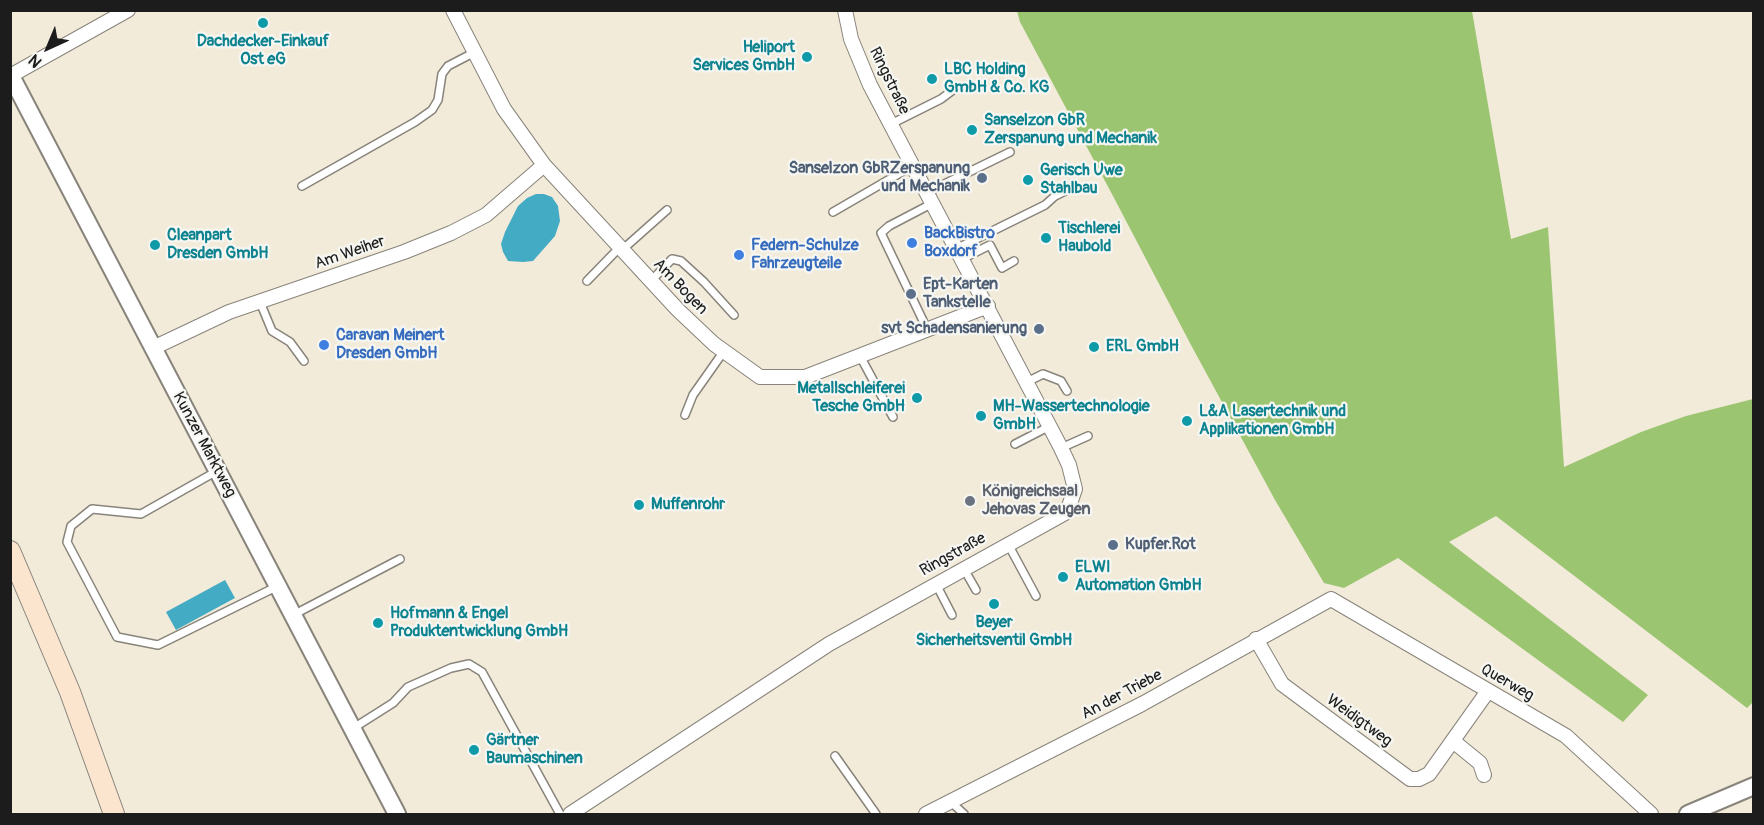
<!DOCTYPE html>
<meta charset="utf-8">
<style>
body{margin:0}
#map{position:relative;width:1764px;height:825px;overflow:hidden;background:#f3ebda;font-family:Pangolin,sans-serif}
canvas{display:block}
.frame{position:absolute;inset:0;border:12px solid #1c1c1c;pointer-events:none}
.north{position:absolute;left:18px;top:18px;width:60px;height:60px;-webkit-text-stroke:4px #f6f6f2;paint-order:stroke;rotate:224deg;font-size:16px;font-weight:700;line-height:24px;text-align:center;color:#1c1c1c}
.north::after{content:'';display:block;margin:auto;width:21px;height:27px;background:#1c1c1c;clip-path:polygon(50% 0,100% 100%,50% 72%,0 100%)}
</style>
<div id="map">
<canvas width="1764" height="825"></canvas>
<div class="frame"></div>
<div class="north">N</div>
</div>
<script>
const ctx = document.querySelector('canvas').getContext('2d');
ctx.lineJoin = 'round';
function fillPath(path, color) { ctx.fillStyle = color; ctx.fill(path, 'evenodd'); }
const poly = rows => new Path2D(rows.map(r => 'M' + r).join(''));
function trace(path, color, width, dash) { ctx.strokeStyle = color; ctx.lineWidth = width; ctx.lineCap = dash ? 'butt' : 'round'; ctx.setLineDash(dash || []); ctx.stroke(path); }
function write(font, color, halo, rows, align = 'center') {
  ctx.font = font + ' Pangolin,sans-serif'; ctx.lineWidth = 4.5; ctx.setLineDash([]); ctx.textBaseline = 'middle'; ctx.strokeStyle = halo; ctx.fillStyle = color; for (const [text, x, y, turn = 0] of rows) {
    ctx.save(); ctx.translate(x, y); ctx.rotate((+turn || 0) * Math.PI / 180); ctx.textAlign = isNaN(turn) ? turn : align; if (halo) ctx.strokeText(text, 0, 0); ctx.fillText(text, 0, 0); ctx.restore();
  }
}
fillPath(poly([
 [1017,11,1472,11,1511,239,1548,227,1564,467,1641,432,1686,416,1753,399,1754,701,1747,708,1496,516,1449,542,1648,695,1623,722,1398,558,1344,588,1324,583,1275,500,1191,345,1113,196,1020,22]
]), '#9cc571');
fillPath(poly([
 [536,194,544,194,552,197,558,206,560,221,555,236,533,261,523,262,508,261,503,252,501,244,505,232,518,206,527,198],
 [225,580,235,598,176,630,166,612]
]), '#44abc4');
const service = poly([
 [891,124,941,99,957,87],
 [302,186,415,122,432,110,438,100,442,74,448,66,475,52],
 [928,192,1010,152],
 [833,212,914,165],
 [956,249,1045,205,1055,196,1073,187],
 [622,250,667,210],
 [962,259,990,245,1002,268,1014,261],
 [587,281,620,247],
 [651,281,672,259,681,261,704,282,734,315],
 [260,302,272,331,290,342,304,361],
 [927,329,881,233,889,226,933,203],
 [860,356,893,417],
 [1027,382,1043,374,1061,381,1067,391],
 [685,415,693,395,724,351],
 [1015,444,1050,426],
 [1061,448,1088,436],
 [217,471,141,514,92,509,71,526,67,542,117,637,158,645,278,586],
 [1008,544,1036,596],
 [964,569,976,590],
 [936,584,952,615],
 [293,615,400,559],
 [352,729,393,703,408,687,451,668,469,664,482,672,560,814],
 [835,756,876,814],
 [951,802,964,814]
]);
const minor = poly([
 [453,10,504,109,544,165,678,310,714,344,760,377,805,377,988,306],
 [10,76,128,10],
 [153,348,229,312,404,252,451,233,486,215,544,165],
 [1256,639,1282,684,1410,779,1419,779,1429,774,1488,691],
 [1453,741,1480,763,1484,775],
 [570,814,829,644,1067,512,1075,489,1069,465,1061,448,870,85,851,39,845,10],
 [926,814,1142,704,1331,599,1566,736,1651,814]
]);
const tertiary = poly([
 [11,76,397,814],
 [1688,814,1754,786]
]);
const secondary = poly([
 [10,551,70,692,114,814]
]);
trace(service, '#88847b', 10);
trace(minor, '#88847b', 16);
trace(tertiary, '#88847b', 20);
trace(secondary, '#88847b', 22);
trace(service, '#fff', 7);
trace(minor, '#fff', 14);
trace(tertiary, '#fff', 16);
trace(secondary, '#fbe5cf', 20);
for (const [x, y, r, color] of [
 [263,23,6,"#0f9aa8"],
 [807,57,6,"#0f9aa8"],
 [932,79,6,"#0f9aa8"],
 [972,130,6,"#0f9aa8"],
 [982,178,6,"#5c6f8a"],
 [1028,180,6,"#0f9aa8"],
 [1046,238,6,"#0f9aa8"],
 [912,243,6,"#3f7fe0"],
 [155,245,6,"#0f9aa8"],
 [739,255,6,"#3f7fe0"],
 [911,294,6,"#5c6f8a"],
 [1039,329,6,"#5c6f8a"],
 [324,345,6,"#3f7fe0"],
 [1094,347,6,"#0f9aa8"],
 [917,398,6,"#0f9aa8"],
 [981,416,6,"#0f9aa8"],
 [1187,421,6,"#0f9aa8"],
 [970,501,6,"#6b7280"],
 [639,505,6,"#0f9aa8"],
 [1113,545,6,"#5c6f8a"],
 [1063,577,6,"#0f9aa8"],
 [994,604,6,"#0f9aa8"],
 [378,623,6,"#0f9aa8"],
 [474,750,6,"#0f9aa8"]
]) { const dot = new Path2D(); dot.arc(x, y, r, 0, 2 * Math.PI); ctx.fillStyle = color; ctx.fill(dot); trace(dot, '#f6f6f2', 2); }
write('bold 16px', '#0d838f', '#f6f6f2', [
 ["Dachdecker-Einkauf",263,42,"center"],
 ["Ost eG",263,60,"center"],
 ["Heliport",795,48,"right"],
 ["Services GmbH",795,66,"right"],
 ["LBC Holding",944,70],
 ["GmbH & Co. KG",944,88],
 ["Sanselzon GbR",984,121],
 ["Zerspanung und Mechanik",984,139],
 ["Gerisch Uwe",1040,171],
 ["Stahlbau",1040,189],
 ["Tischlerei",1058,229],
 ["Haubold",1058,247],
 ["Cleanpart",167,236],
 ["Dresden GmbH",167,254],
 ["ERL GmbH",1106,347],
 ["Metallschleiferei",905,389,"right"],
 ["Tesche GmbH",905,407,"right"],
 ["MH-Wassertechnologie",993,407],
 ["GmbH",993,425],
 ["L&A Lasertechnik und",1199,412],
 ["Applikationen GmbH",1199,430],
 ["Muffenrohr",651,505],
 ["ELWI",1075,568],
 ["Automation GmbH",1075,586],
 ["Hofmann & Engel",390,614],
 ["Produktentwicklung GmbH",390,632],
 ["Beyer",994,623,"center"],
 ["Sicherheitsventil GmbH",994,641,"center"],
 ["Gärtner",486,741],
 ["Baumaschinen",486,759]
], 'left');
write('16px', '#1c1c1c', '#f6f6f2', [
 ["Ringstraße",889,81,64],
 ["Am Weiher",350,253,-19],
 ["Am Bogen",680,287,46],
 ["Kunzer Marktweg",204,445,62],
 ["Ringstraße",953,555,-29],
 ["Querweg",1507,683,30],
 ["An der Triebe",1122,695,-28],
 ["Weidigtweg",1359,721,36]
]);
write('bold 16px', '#4e5e75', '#f6f6f2', [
 ["Sanselzon GbRZerspanung",970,169],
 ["und Mechanik",970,187],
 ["Ept-Karten",923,285,"left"],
 ["Tankstelle",923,303,"left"],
 ["svt Schadensanierung",1027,329],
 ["Kupfer.Rot",1125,545,"left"]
], 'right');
write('bold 16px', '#366cbe', '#f6f6f2', [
 ["BackBistro",924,234],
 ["Boxdorf",924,252],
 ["Federn-Schulze",751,246],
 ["Fahrzeugteile",751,264],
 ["Caravan Meinert",336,336],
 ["Dresden GmbH",336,354]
], 'left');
write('bold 16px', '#5b616d', '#f6f6f2', [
 ["Königreichsaal",982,492],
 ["Jehovas Zeugen",982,510]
], 'left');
</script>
